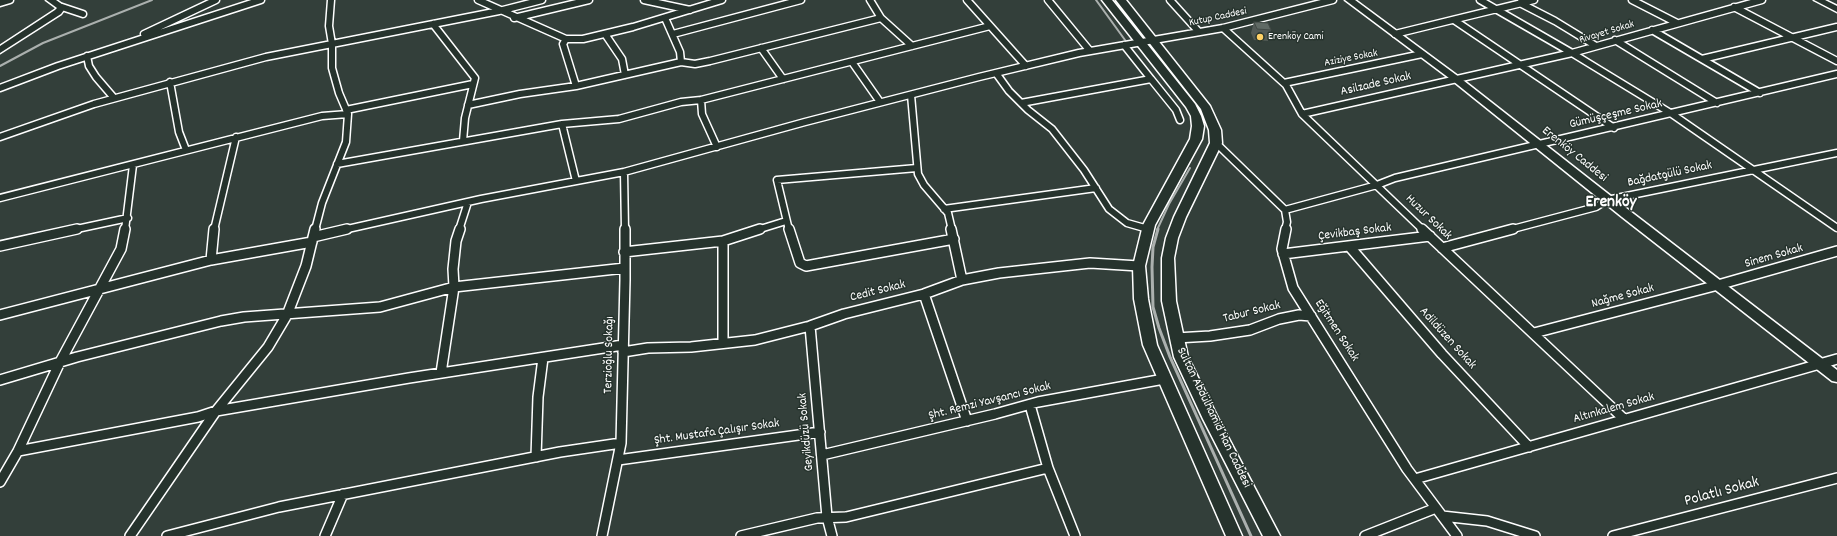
<!DOCTYPE html>
<meta charset="utf-8">
<style>
body{margin:0}
canvas{display:block;background:#333f3a}
</style>
<canvas width="1837" height="536"></canvas>
<script>
const ctx = document.querySelector('canvas').getContext('2d');
ctx.lineJoin = 'round';
const poly = rows => new Path2D(rows.map(r => 'M' + r).join(''));
function trace(path, color, width, dash) { ctx.strokeStyle = color; ctx.lineWidth = width; ctx.lineCap = dash ? 'butt' : 'round'; ctx.setLineDash(dash || []); ctx.stroke(path); }
function fillPath(path, color) { ctx.fillStyle = color; ctx.fill(path, 'evenodd'); }
function write(font, color, halo, rows, align = 'center') {
  ctx.font = font + ' Dekko,sans-serif'; ctx.lineWidth = 3; ctx.setLineDash([]); ctx.textBaseline = 'middle'; ctx.strokeStyle = halo; ctx.fillStyle = color; for (const [text, x, y, turn = 0] of rows) {
    ctx.save(); ctx.translate(x, y); ctx.rotate((+turn || 0) * Math.PI / 180); ctx.textAlign = isNaN(turn) ? turn : align; if (halo) ctx.strokeText(text, 0, 0); ctx.fillText(text, 0, 0); ctx.restore();
  }
}
trace(poly([
 [1096,0,1125,40],
 [0,66,43,43,152,0],
 [1157,230,1169,204,1190,168]
]), '#abb0ae', 2);
trace(poly([
 [1158,229,1153,247,1152,267,1153,307,1159,328,1170,357,1251,536]
]), '#abb0ae', 3);
const streetFar1 = poly([
 [478,0,566,39,583,39,633,27,722,0],
 [644,0,690,10],
 [870,0,881,18,912,46],
 [967,0,1026,66],
 [1048,0,1090,51],
 [1170,0,1199,32],
 [1480,0,1572,53,1672,114,1837,228],
 [1632,0,1677,23],
 [0,3,10,0],
 [1520,3,1555,21,1596,46],
 [62,7,83,14],
 [1734,7,1837,61],
 [514,18,589,0],
 [665,18,680,52,681,62],
 [1454,20,1614,128],
 [433,24,475,78,465,118,463,141],
 [1223,28,1286,85,1302,114,1423,230],
 [1652,30,1760,93],
 [144,34,216,0],
 [605,34,622,59,625,75],
 [673,34,801,0],
 [1395,34,1534,0],
 [566,39,563,44,576,86],
 [1615,40,1717,103],
 [1124,45,1151,79],
 [761,48,783,79],
 [87,56,89,66,96,77,114,98],
 [1702,59,1837,27],
 [852,62,880,102],
 [996,73,1009,91,1028,110,1052,129,1084,170,1109,209,1127,223,1148,229],
 [170,82,179,132,186,150],
 [1284,83,1422,54],
 [0,88,58,66,261,0],
 [911,95,918,174,924,185,948,213,952,230],
 [701,100,702,114,717,147],
 [1021,103,1151,79,1176,110,1180,120],
 [468,105,520,94,576,86,681,62,695,64,710,61,881,18],
 [346,110,473,84],
 [1302,114,1572,53,1762,0],
 [562,124,576,181],
 [0,137,94,104,266,57,499,11,542,0],
 [1216,143,1285,210,1287,222,1285,230],
 [337,164,562,124,619,119,681,102,701,100,990,26],
 [624,172,625,230],
 [0,198,322,116,348,114],
 [944,209,1096,188],
 [1285,210,1377,185,1395,178,1837,74],
 [72,230,128,218],
 [125,230,133,165],
 [214,230,236,137],
 [315,230,322,203,346,142,348,114,339,93,332,68,332,44,329,26,331,0],
 [343,230,481,199,624,172,805,122,979,77,1079,53,1223,28,1333,0],
 [459,230,468,202],
 [757,230,786,221],
 [789,230,777,180,917,168],
 [1509,230,1596,207,1607,200,1837,153]
]);
const street = poly([
 [789,229,800,263,806,266,954,239],
 [951,229,962,280],
 [1286,229,1282,249,1293,288,1407,469,1457,536],
 [1422,229,1624,419],
 [313,237,347,229],
 [723,241,723,343],
 [0,246,77,229],
 [1349,246,1442,354,1529,447],
 [1442,248,1513,229],
 [624,252,723,241,760,229],
 [1283,254,1430,236],
 [211,260,214,229],
 [924,294,967,421],
 [0,315,211,260,312,242],
 [810,326,827,517,832,536],
 [1534,333,1718,285,1837,251],
 [1176,338,1210,336,1250,330,1279,319,1299,315,1311,316],
 [623,352,648,348,691,347,755,340,810,326,844,314,924,294,962,280,999,273,1090,263,1139,266],
 [441,373,454,287,453,269,456,241,460,229],
 [0,380,77,357,221,321,244,317,380,307,454,287,625,268],
 [1030,405,1048,468,1075,536],
 [18,451,198,417,216,411,409,378,623,345],
 [822,455,995,414,1038,402,1164,379],
 [536,457,538,397,543,358],
 [618,460,820,432],
 [1415,479,1837,359],
 [0,482,18,451,60,362,121,249,125,229],
 [1442,516,1487,521,1535,536],
 [130,536,216,411,268,347,287,315,306,266,315,229],
 [167,536,279,507,560,452,621,443],
 [325,536,343,494],
 [602,536,621,443,625,280,625,229],
 [741,536,817,518,846,517,1048,468],
 [1365,536,1436,508],
 [1613,536,1837,478]
]);
const secondary = poly([
 [46,0,56,0,66,7,61,14,0,53,0,46,55,10,57,8,46,0],
 [1345,0,1355,0,1459,77,1630,211,1837,370,1837,382,1832,381,1622,217,1453,81,1345,0],
 [1814,0,1825,0,1837,6,1837,12,1814,0]
]);
const primary = poly([
 [1102,0,1112,0,1195,104,1201,116,1204,126,1202,139,1155,225,1145,266,1148,299,1157,345,1242,536,1226,536,1143,345,1134,299,1133,266,1143,225,1190,139,1192,126,1191,116,1186,107,1102,0],
 [1116,0,1126,0,1210,106,1221,130,1222,143,1186,217,1178,238,1174,258,1176,301,1188,357,1218,418,1280,536,1263,536,1203,419,1174,357,1162,301,1162,258,1166,238,1174,217,1210,143,1209,130,1201,109,1116,0]
]);
trace(streetFar1, '#fff', 9);
trace(street, '#fff', 12);
trace(secondary, '#fff', 3);
trace(primary, '#fff', 3);
trace(streetFar1, '#26332d', 6);
trace(street, '#26332d', 9);
fillPath(secondary, '#26332d');
fillPath(primary, '#26332d');
fillPath(poly([
 [1254,22,1271,30,1268,41,1254,40,1251,33]
]), '#525a56');
const building = poly([
 [1254,22,1268,23,1271,30,1257,29,1254,22]
]);
fillPath(building, '#5f6964');
trace(building, '#424a46', 1);
for (const [x, y, r, color] of [
 [1260,37,4,"#ffd166"]
]) { const dot = new Path2D(); dot.arc(x, y, r, 0, 2 * Math.PI); ctx.fillStyle = color; ctx.fill(dot); trace(dot, '#26332d', 1.5); }
write('11px', '#fff', '#26332d', [
 ["Kutup Caddesi",1218,18,-12],
 ["Rivayet Sokak",1607,33,-17],
 ["Aziziye Sokak",1351,59,-11]
]);
write('11px', '#fff', '#26332d', [
 ["Erenköy Cami",1268,37]
], 'left');
write('13px', '#fff', '#26332d', [
 ["Asilzade Sokak",1376,85,-13],
 ["Gümüşçeşme Sokak",1616,115,-13],
 ["Erenköy Caddesi",1574,155,39],
 ["Bağdatgülü Sokak",1670,175,-12],
 ["Huzur Sokak",1428,218,44],
 ["Çevikbaş Sokak",1355,233,-7],
 ["Sinem Sokak",1774,257,-16],
 ["Cedit Sokak",878,292,-14],
 ["Nağme Sokak",1623,297,-15],
 ["Tabur Sokak",1252,313,-14],
 ["Eğitmen Sokak",1336,331,57],
 ["Adildüzen Sokak",1447,339,48],
 ["Terzioğlu Sokağı",610,355,-89],
 ["Şht. Remzi Yavşancı Sokak",990,402,-14],
 ["Altınkalem Sokak",1614,409,-16],
 ["Sultan Abdülhamid Han Caddesi",1213,418,64],
 ["Geyikdüzü Sokak",807,432,-95],
 ["Şht. Mustafa Çalışır Sokak",717,433,-8]
]);
write('16px', '#fff', '#26332d', [
 ["Polatlı Sokak",1722,493,-15]
]);
write('bold 17px', '#fff', '#26332d', [
 ["Erenköy",1611,204]
]);
</script>
